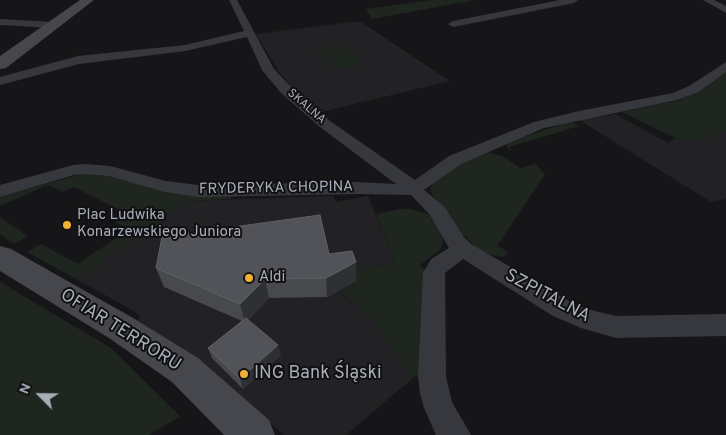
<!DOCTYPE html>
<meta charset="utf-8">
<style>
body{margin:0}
#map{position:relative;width:726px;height:435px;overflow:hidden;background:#161618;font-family:Overpass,sans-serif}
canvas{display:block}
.north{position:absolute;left:15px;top:370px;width:50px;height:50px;-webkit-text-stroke:4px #111113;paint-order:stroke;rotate:293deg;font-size:14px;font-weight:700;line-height:20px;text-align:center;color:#a8adb8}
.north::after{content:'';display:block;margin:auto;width:18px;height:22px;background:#a8adb8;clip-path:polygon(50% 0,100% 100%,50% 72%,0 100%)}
</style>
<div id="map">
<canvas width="726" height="435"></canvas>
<div class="north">N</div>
</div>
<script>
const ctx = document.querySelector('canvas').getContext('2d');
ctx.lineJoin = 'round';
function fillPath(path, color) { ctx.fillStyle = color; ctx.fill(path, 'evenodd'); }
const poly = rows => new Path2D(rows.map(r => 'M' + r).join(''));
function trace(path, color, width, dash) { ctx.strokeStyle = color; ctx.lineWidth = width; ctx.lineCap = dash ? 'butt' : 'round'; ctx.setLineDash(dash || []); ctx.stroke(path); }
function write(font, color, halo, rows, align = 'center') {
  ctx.font = font + ' Overpass,sans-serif'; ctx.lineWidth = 4; ctx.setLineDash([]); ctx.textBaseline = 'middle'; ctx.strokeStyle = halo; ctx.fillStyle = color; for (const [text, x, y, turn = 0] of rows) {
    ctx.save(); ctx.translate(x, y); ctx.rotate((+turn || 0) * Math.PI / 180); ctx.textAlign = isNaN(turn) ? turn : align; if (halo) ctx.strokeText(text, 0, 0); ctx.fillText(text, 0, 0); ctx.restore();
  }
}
fillPath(poly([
 [351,22,361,22,450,81,321,112,298,95,279,72,256,34],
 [615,114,668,143,675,138,688,140,726,133,726,199,711,202,579,120],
 [333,196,336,202,368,196,395,263,351,271,338,291,369,317,414,377,346,435,284,435,197,359,134,325,141,317,134,311,76,279,185,201]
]), '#222225');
fillPath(poly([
 [431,0,475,0,372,19,366,9],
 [341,45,366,64,337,70,313,50],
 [726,72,726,133,688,140,675,138,622,112,680,100,704,89],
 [571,121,579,126,509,147,514,152,507,148,506,143],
 [483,151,503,156,520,168,535,164,545,174,497,246,509,252,503,257,485,254,476,248,457,228,443,206,432,195,431,187,438,176],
 [85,173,102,173,232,195,231,199,185,201,76,279,27,252,41,244,78,264,129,229,115,222,126,213,74,187,63,192,48,185,0,206,0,197],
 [400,209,410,209,428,214,438,229,443,241,440,250,420,265,425,269,424,375,414,377,369,317,338,290,351,271,395,263,376,214],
 [0,217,28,236,14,244,0,234],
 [0,282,111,348,180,416,149,435,0,435]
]), '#1e261f');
fillPath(poly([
 [229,0,237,0,274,69,291,87,330,121,415,180,449,156,534,122,579,111,673,93,689,86,726,62,726,72,699,92,677,100,544,128,461,164,424,190,444,206,464,237,471,244,571,302,586,309,616,316,726,314,726,336,616,338,581,328,553,316,463,259,445,273,446,377,452,402,471,435,436,435,424,408,420,393,418,377,423,273,431,259,449,248,429,214,411,195,357,194,198,197,165,192,109,176,86,174,74,175,0,197,0,185,73,165,86,164,110,166,166,181,198,185,357,182,396,184,320,127,281,93,262,70,247,37,185,51,79,64,0,85,0,77,78,56,185,45,244,31,229,0],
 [560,0,578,0,574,3,453,27,448,24,453,21,560,0],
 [703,0,714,0,726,6,726,13,703,0],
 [0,19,53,22,58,25,53,28,0,25,0,19]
]), '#37383d');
fillPath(poly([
 [80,0,94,0,6,68,0,69,0,56,80,0],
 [0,246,11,249,133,318,198,358,269,420,275,435,224,435,172,382,109,338,0,271,0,246]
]), '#45474d');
fillPath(poly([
 [329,254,356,281,327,297,269,298,248,320,281,355,243,389,212,358,208,348,242,321,164,287,156,268]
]), '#47494d');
fillPath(poly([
 [356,262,356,281,327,297,326,278],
 [265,279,269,298,245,323,240,304],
 [278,345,281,355,243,389,240,379]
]), '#2f3033');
const building = poly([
 [320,215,329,254,352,251,356,262,326,278,265,279,240,304,156,268,162,237,320,215],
 [246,318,278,345,240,379,208,348,246,318]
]);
fillPath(building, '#525359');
trace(building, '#5f6168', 1);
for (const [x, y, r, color] of [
 [67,225,5,"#f2b134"],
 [249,278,5,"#f2b134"],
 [244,374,5,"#f2b134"]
]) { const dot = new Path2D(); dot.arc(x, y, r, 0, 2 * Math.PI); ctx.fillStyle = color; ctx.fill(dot); trace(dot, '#111113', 2); }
write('12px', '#a8adb8', '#111113', [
 ["SKALNA",306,107,41]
]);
write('15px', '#a8adb8', '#111113', [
 ["FRYDERYKA CHOPINA",276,189,-1]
]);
write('15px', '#a8adb8', '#111113', [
 ["Plac Ludwika",77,216],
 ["Konarzewskiego Juniora",77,233],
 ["Aldi",259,278]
], 'left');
write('18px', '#a8adb8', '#111113', [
 ["SZPITALNA",547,297,28],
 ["OFIAR TERRORU",120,331,32]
]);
write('18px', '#a8adb8', '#111113', [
 ["ING Bank Śląski",254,374]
], 'left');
</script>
